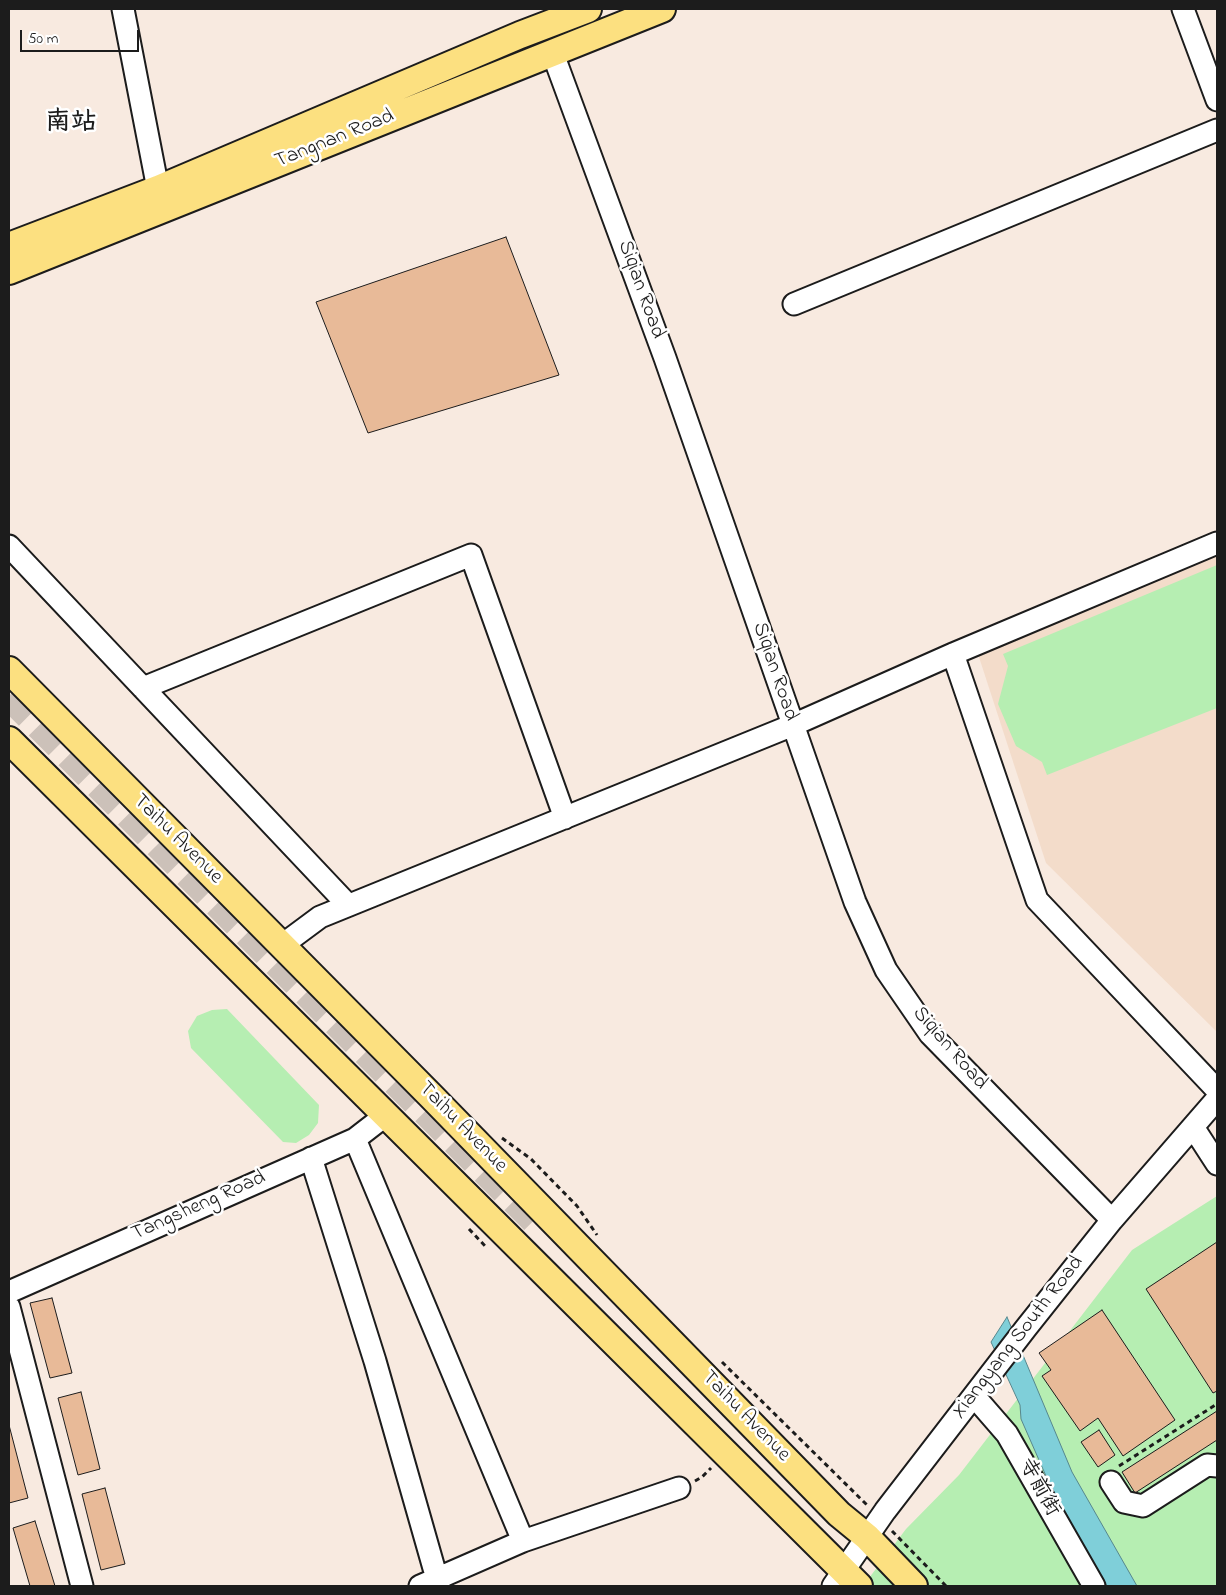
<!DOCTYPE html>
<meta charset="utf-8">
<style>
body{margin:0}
#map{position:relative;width:1226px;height:1595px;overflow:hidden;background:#f8eae0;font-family:"Indie Flower",sans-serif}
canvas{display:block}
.frame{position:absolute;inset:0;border:10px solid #1c1c1c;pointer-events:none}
.scale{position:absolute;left:20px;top:30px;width:119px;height:22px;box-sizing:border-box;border:2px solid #1c1c1c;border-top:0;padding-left:6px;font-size:15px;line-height:18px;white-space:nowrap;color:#1c1c1c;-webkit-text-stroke:4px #fff;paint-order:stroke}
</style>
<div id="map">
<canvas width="1226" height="1595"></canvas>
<div class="frame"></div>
<div class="scale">50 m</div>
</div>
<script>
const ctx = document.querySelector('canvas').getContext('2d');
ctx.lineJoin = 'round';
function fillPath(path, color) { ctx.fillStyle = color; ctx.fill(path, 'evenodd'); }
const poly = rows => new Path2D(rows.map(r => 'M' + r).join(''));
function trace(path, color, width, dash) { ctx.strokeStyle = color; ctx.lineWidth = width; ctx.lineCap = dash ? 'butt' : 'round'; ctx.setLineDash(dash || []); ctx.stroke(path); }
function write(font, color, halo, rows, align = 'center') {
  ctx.font = font + ' "Indie Flower","LXGW WenKai TC",sans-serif'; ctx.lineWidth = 5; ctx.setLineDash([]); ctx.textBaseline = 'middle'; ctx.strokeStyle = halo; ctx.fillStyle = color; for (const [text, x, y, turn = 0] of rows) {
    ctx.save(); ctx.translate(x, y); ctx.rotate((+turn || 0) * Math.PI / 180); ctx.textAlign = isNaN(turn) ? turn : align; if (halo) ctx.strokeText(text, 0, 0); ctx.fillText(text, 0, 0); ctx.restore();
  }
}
fillPath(poly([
 [1217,553,1217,1032,1046,863,977,651]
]), '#f3dcca');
fillPath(poly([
 [1217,565,1217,708,1047,775,1042,762,1016,746,998,704,1008,666,1003,654],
 [227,1009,319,1105,318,1123,309,1135,296,1143,283,1142,191,1048,188,1031,197,1016,212,1010],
 [1217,1196,1217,1586,863,1586,906,1529,959,1475,1132,1250]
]), '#b6eeb2');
const water = poly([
 [1007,1317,1072,1472,1137,1586,1107,1586,1079,1540,1046,1476,1021,1419,1020,1405,991,1342,1007,1317]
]);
fillPath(water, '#7fcfd9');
trace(water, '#57878d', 1);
const building = poly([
 [506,237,559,375,368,433,316,302,506,237],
 [1217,1242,1217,1391,1213,1393,1146,1289,1217,1242],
 [52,1298,72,1373,50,1378,30,1303,52,1298],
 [1102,1310,1175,1420,1123,1456,1098,1418,1080,1431,1042,1376,1051,1370,1039,1353,1102,1310],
 [81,1392,100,1469,78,1475,58,1398,81,1392],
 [1217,1411,1217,1440,1135,1493,1122,1472,1217,1411],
 [9,1425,28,1498,9,1503,9,1425],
 [1099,1430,1115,1455,1098,1467,1081,1442,1099,1430],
 [105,1488,125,1564,101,1570,82,1494,105,1488],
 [35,1521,55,1586,30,1586,13,1528,35,1521]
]);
fillPath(building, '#e8ba98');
trace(building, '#1c1c1c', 1);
trace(poly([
 [9,696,544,1230]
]), '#ccc1b9', 28, [28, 14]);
const minor = poly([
 [123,9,158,189,163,204],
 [1183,9,1217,100],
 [553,54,665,358,855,902,886,970,930,1034,1112,1220],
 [794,304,1217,130],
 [9,546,348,905],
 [953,654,1037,900,1217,1090],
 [143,688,471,555,565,818],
 [283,947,289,940,320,917,793,725,953,654,1217,543],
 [1193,1127,1217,1164],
 [355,1139,523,1541],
 [311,1158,375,1361,439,1586],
 [9,1292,355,1139,386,1115],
 [9,1307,82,1586],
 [974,1396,1007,1434,1094,1586],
 [1111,1482,1124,1502,1143,1506,1207,1465,1217,1466],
 [420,1586,523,1541,679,1488],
 [833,1586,885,1511,1026,1328,1112,1220,1217,1099]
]);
const major = poly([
 [9,246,158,189,520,35,588,9],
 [9,271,662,9],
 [9,670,430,1095,839,1514,867,1537,914,1586],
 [9,740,859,1586]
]);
trace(minor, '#1c1c1c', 25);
trace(major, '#1c1c1c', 30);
trace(poly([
 [502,1138,531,1159,577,1206,597,1235],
 [469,1229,487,1248],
 [722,1362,867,1505],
 [1119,1466,1217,1404],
 [695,1481,702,1477,711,1468],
 [892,1531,946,1586]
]), '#1c1c1c', 3, [5, 4]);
trace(minor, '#fff', 21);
trace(major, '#fce080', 26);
write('21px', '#1c1c1c', '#fff', [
 ["Tangnan Road",335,140,-22],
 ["Siqian Road",640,290,70],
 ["Siqian Road",774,672,71],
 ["Taihu Avenue",177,840,45],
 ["Siqian Road",949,1049,49],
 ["Taihu Avenue",462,1128,46],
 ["Tangsheng Road",199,1207,-24],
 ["Xiangyang South Road",1019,1338,-52],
 ["Taihu Avenue",745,1417,46],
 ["寺前街",1038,1488,61]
]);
write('bold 26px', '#1c1c1c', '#fff', [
 ["南站",71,125]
]);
</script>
